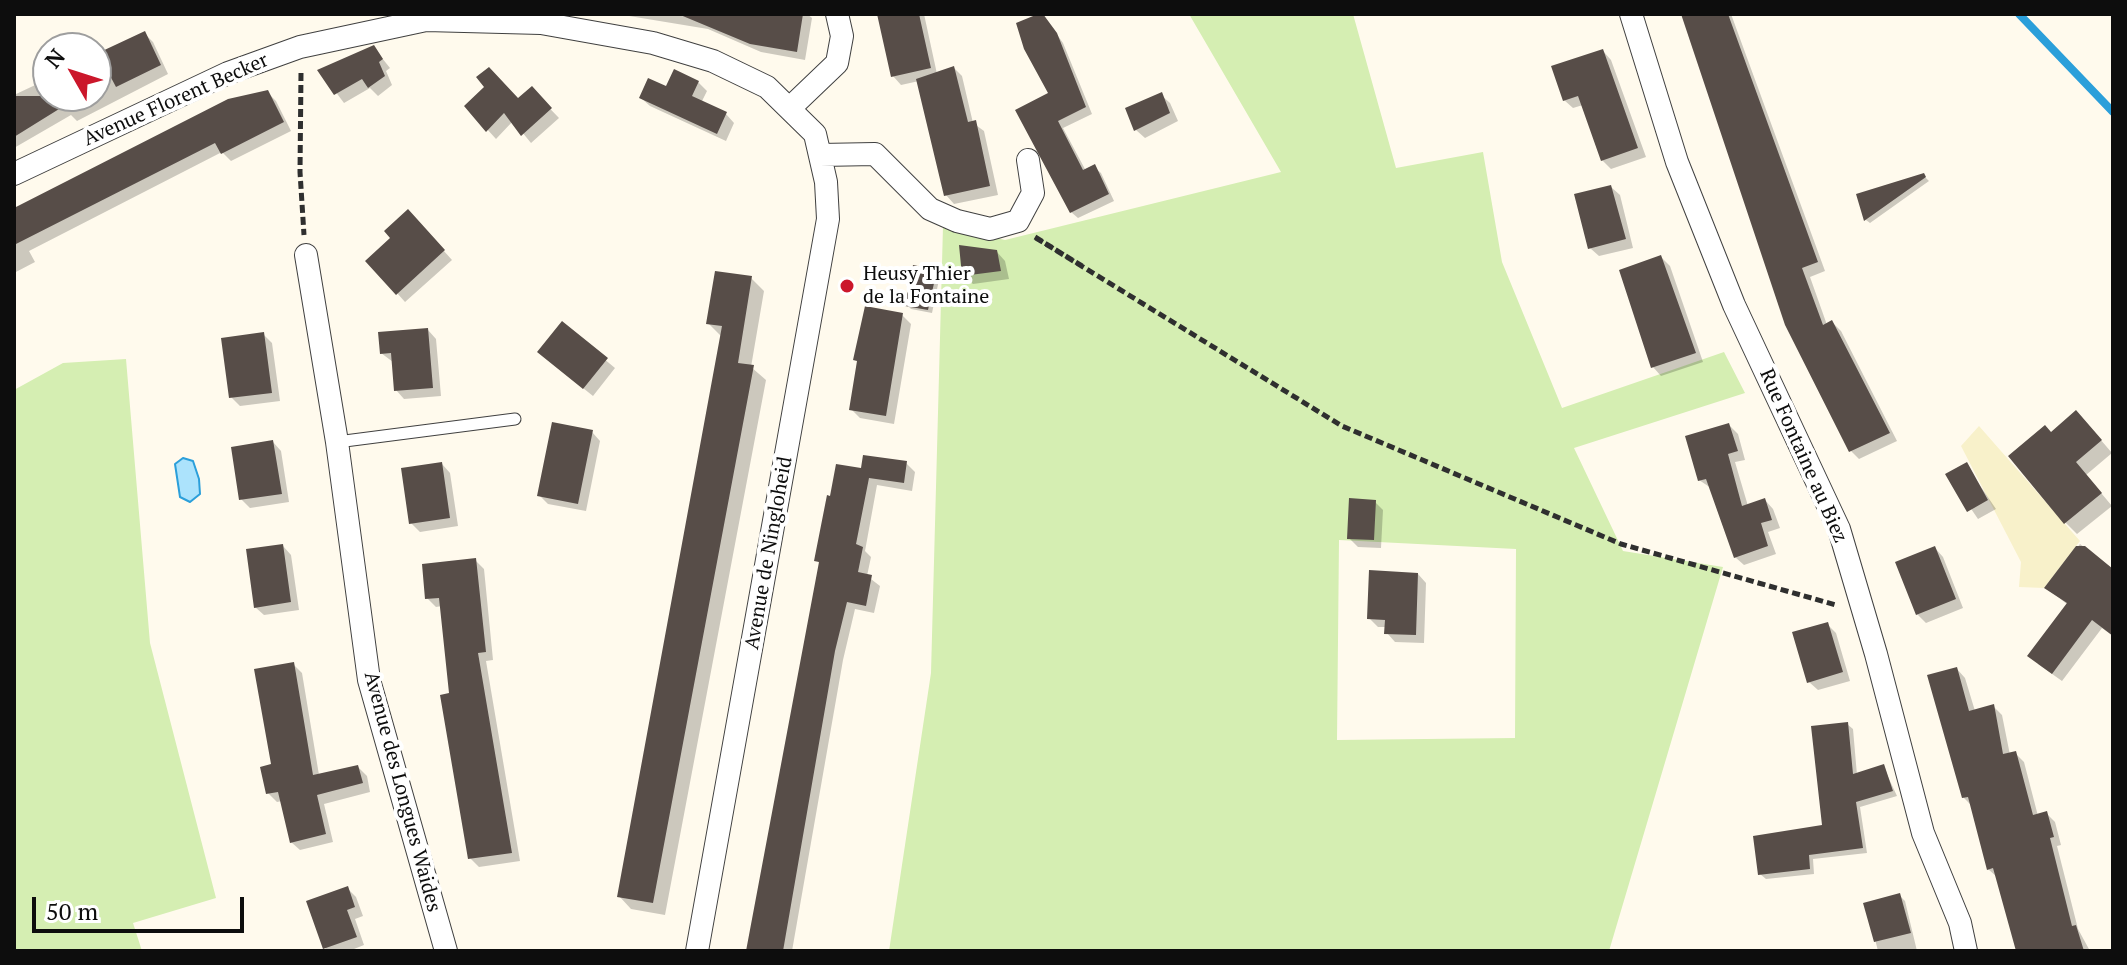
<!DOCTYPE html>
<style>
body{margin:0}
#map{position:relative;width:2127px;height:965px;overflow:hidden;background:#fffaed;font-family:"PT Serif",serif}
canvas{display:block}
.frame{position:absolute;inset:0;border:16px solid #0d0d0d;pointer-events:none}
.north{position:absolute;left:32px;top:32px;width:80px;height:80px;box-sizing:border-box;background:#fff;border:2px solid #9e9e9e;border-radius:50%;rotate:309deg;font-size:22px;font-weight:700;line-height:32px;text-align:center;color:#0d0d0d}
.north::after{content:'';display:block;margin:auto;width:28px;height:36px;background:#cb172b;clip-path:polygon(50% 0,100% 100%,50% 72%,0 100%)}
.scale{position:absolute;left:32px;top:897px;width:212px;height:36px;box-sizing:border-box;border:4px solid #0d0d0d;border-top:0;padding-left:10px;font-size:24px;line-height:28px;white-space:nowrap;color:#0d0d0d;-webkit-text-stroke:6px #fff;paint-order:stroke}
</style>
<div id="map">
<canvas width="2127" height="965"></canvas>
<div class="frame"></div>
<div class="north">N</div>
<div class="scale">50 m</div>
</div>
<script>
const ctx = document.querySelector('canvas').getContext('2d');
ctx.lineJoin = 'round';
function fillPath(path, color) { ctx.fillStyle = color; ctx.fill(path, 'evenodd'); }
const poly = rows => new Path2D(rows.map(r => 'M' + r).join(''));
function trace(path, color, width, dash) { ctx.strokeStyle = color; ctx.lineWidth = width; ctx.lineCap = dash ? 'butt' : 'round'; ctx.setLineDash(dash || []); ctx.stroke(path); }
function write(font, color, halo, rows, align = 'center') {
  ctx.font = font + ' "PT Serif",serif'; ctx.lineWidth = 8; ctx.setLineDash([]); ctx.textBaseline = 'middle'; ctx.strokeStyle = halo; ctx.fillStyle = color; for (const [text, x, y, turn = 0] of rows) {
    ctx.save(); ctx.translate(x, y); ctx.rotate((+turn || 0) * Math.PI / 180); ctx.textAlign = isNaN(turn) ? turn : align; if (halo) ctx.strokeText(text, 0, 0); ctx.fillText(text, 0, 0); ctx.restore();
  }
}
fillPath(poly([
 [1979,426,2080,541,2044,588,2019,587,2021,562,1961,446]
]), '#f8f1ca');
fillPath(poly([
 [1189,14,1353,14,1396,168,1483,152,1502,262,1562,408,1724,352,1745,393,1574,448,1623,551,1723,567,1609,951,889,951,931,673,943,226,1005,240,1281,172],
 [1339,540,1516,549,1515,738,1337,740],
 [126,359,150,643,216,898,133,923,142,951,14,951,14,390,63,363]
]), '#d5eeb2');
const water = poly([
 [183,458,193,461,199,479,200,494,190,502,180,497,175,464,183,458]
]);
fillPath(water, '#ace3fc');
trace(water, '#2b9fda', 2);
fillPath(poly([
 [617,14,807,14,812,18,805,60,761,52,708,29],
 [879,14,924,14,937,74,954,68,962,76,973,123,984,131,998,195,954,204,946,195,919,81,901,85,893,76],
 [1685,14,1731,14,1825,271,1810,277,1827,325,1832,322,1841,331,1897,441,1859,459,1851,451],
 [1048,22,1063,43,1092,114,1063,128,1086,171,1094,167,1101,173,1114,201,1078,218,1071,212,1051,94],
 [144,33,153,42,168,74,77,121,71,115,14,148,14,95,48,79,48,96,96,96,96,56],
 [374,48,390,68,386,71,392,85,378,96,370,88,344,103,320,71],
 [1603,51,1611,60,1646,157,1611,169,1602,160,1583,105,1573,108,1564,100],
 [698,82,707,91,701,103,726,114,734,123,726,141,650,106,641,98],
 [531,89,559,118,531,143,513,121,496,139,467,107,518,101],
 [267,92,276,101,291,131,231,161,222,152,29,251,35,262,14,273,14,209],
 [1161,95,1170,103,1178,121,1145,138,1136,130],
 [1924,176,1929,181,1870,223,1866,220,1858,195],
 [1611,187,1620,195,1633,248,1599,256,1590,248],
 [417,221,452,260,405,302,397,293,393,238],
 [997,252,1005,261,1009,279,973,284,964,275],
 [1661,257,1670,266,1703,362,1661,376,1653,367],
 [936,271,940,275,932,313,911,309,907,305],
 [751,278,764,291,751,367,766,380,665,915,631,909,619,896,722,337,708,323],
 [902,315,911,324,894,424,860,418,851,409,859,363],
 [562,324,615,368,593,396,548,360],
 [428,330,436,339,441,396,404,399,396,390,393,362,381,353],
 [263,334,272,343,280,401,240,406,231,397],
 [1729,425,1738,434,1745,460,1735,462,1748,506,1765,500,1773,509,1780,528,1768,532,1776,554,1744,565,1735,557,1711,488,1699,480],
 [2088,425,2112,453,2086,475,2112,506,2077,534,2065,522,2051,434],
 [592,432,600,441,586,511,548,504,539,495],
 [273,442,281,451,289,502,250,508,241,499],
 [906,463,915,472,912,491,877,485,865,551,871,557,867,576,880,586,874,613,855,609,843,660,792,951,749,951,820,564,817,560,863,470],
 [442,464,450,473,458,526,420,532,411,523],
 [1966,465,1996,509,1978,519,1948,475],
 [1375,502,1383,510,1381,548,1358,547,1349,538],
 [2080,544,2113,569,2113,636,2102,628,2062,681,2038,664,2068,605,2047,588],
 [283,546,291,555,299,610,264,615,255,607],
 [1935,548,1943,557,1963,608,1926,623,1917,614],
 [475,560,484,569,493,660,486,661,520,861,479,867,470,858,442,606,436,607,427,598],
 [1418,574,1426,583,1424,643,1395,642,1387,633,1387,627,1378,627,1369,618],
 [1827,624,1836,633,1850,681,1818,690,1809,682],
 [293,664,302,673,319,775,358,767,367,776,370,792,324,804,333,842,300,850,291,842,282,801,277,802,268,793],
 [1957,669,1965,678,1975,711,1993,706,2002,715,2010,755,2015,753,2024,762,2038,816,2047,814,2055,822,2061,845,2057,846,2078,929,2090,951,2018,951,1997,877,1988,869,1972,806,1963,797],
 [1847,724,1853,729,1857,775,1883,766,1897,796,1860,807,1867,853,1813,859,1814,874,1766,879,1760,874,1824,827],
 [348,889,356,897,363,916,355,919,364,945,349,951,328,951,325,948],
 [1899,895,1905,901,1917,951,1878,951,1866,904]
]), '#0003');
trace(poly([
 [2019,14,2113,112]
]), '#2b9fda', 8);
fillPath(poly([
 [678,14,803,14,797,52,750,44],
 [877,14,919,14,931,68,891,77],
 [1038,14,1043,14,1057,33,1086,107,1058,121,1083,170,1095,164,1109,194,1070,213,1015,110,1048,93,1024,49,1016,23],
 [1681,14,1728,14,1818,262,1802,268,1823,325,1832,320,1890,433,1849,452,1785,325],
 [145,31,161,65,116,87,98,53],
 [374,45,383,59,379,62,385,76,368,88,362,79,334,95,317,70],
 [1603,49,1638,148,1601,161,1578,96,1563,101,1551,66],
 [954,66,968,122,976,120,990,186,944,196,916,79],
 [489,67,518,98,532,86,552,108,521,136,504,113,486,132,464,106,484,87,476,77],
 [674,69,699,81,692,96,727,112,717,134,639,98,648,78,666,86],
 [268,90,284,122,221,154,215,143,14,245,14,208,228,99],
 [1162,92,1170,113,1134,131,1125,108],
 [14,96,80,96,14,137],
 [1924,173,1926,177,1864,221,1856,194],
 [1611,185,1626,239,1588,249,1574,194],
 [408,209,445,250,396,295,365,261,390,238,384,231],
 [959,245,997,250,1001,271,962,276],
 [1661,255,1696,353,1651,368,1619,270],
 [913,265,937,270,928,310,905,306],
 [715,271,752,276,738,363,754,365,653,903,617,897,722,326,706,324],
 [865,306,903,313,886,416,849,410,857,361,853,360],
 [562,321,608,358,583,389,537,352],
 [428,328,433,388,394,391,391,353,380,354,378,332],
 [264,332,272,393,229,398,221,338],
 [2076,410,2102,440,2076,462,2102,493,2064,524,2008,456,2045,425,2051,432],
 [552,422,593,430,578,504,537,496],
 [1729,423,1738,451,1728,454,1742,506,1765,498,1772,520,1761,523,1768,546,1734,558,1706,479,1698,481,1685,436],
 [273,440,282,494,239,500,231,447],
 [863,455,907,461,904,483,869,478,856,544,863,547,858,572,872,575,866,606,847,602,835,651,783,951,746,951,819,562,814,561,827,495,830,496,836,464,861,468],
 [442,462,450,518,409,524,401,468],
 [1967,462,1988,500,1967,512,1945,474],
 [1349,498,1376,500,1374,540,1347,539],
 [283,544,291,602,254,608,246,549],
 [1935,546,1956,599,1916,615,1895,562],
 [2076,546,2085,546,2113,569,2113,636,2092,620,2052,674,2027,656,2067,603,2044,588],
 [476,558,486,652,478,653,512,853,468,859,440,695,449,693,439,598,425,599,422,564],
 [1369,570,1418,573,1416,635,1384,634,1385,620,1367,619],
 [1828,622,1843,672,1807,683,1792,632],
 [294,662,313,775,358,765,363,783,317,795,326,834,290,843,278,792,266,794,260,767,271,764,254,669],
 [1957,667,1969,711,1994,704,2003,754,2016,751,2033,815,2047,811,2054,837,2050,838,2072,926,2076,925,2084,951,2016,951,1993,868,1987,870,1968,797,1962,798,1927,675],
 [1848,722,1853,774,1884,764,1893,791,1856,802,1863,848,1809,855,1810,869,1758,875,1753,836,1822,825,1811,726],
 [348,886,355,907,347,910,357,937,323,949,306,901],
 [1900,893,1911,933,1874,942,1863,903]
]), '#574d48');
const lane = poly([
 [337,442,515,419]
]);
const street = poly([
 [1631,14,1677,162,1734,305,1839,529,1876,654,1923,833,1960,923,1966,951],
 [791,107,837,63,842,36,837,14],
 [820,155,875,154,930,209,957,221,990,229,1018,221,1033,193,1028,160],
 [14,174,228,73,300,47,426,20,541,23,653,43,713,61,767,87,815,134,826,182,828,219,697,951],
 [306,255,337,442,369,680,446,951]
]);
trace(lane, '#404040', 13);
trace(street, '#404040', 24);
trace(poly([
 [301,73,300,172,304,235],
 [1035,237,1082,266],
 [1036,238,1342,426,1621,544,1836,605]
]), '#2f2f2f', 5, [8, 4]);
trace(lane, '#fff', 11);
trace(street, '#fff', 22);
for (const [x, y, r, color] of [
 [847,286,8,"#cb172b"]
]) { const dot = new Path2D(); dot.arc(x, y, r, 0, 2 * Math.PI); ctx.fillStyle = color; ctx.fill(dot); trace(dot, '#fff', 3); }
write('20px', '#0d0d0d', '#fff', [
 ["Avenue Florent Becker",176,100,-24],
 ["Rue Fontaine au Biez",1803,456,66],
 ["Avenue de Ningloheid",769,553,-80],
 ["Avenue des Longues Waides",402,792,75]
]);
write('20px', '#0d0d0d', '#fff', [
 ["Heusy Thier",863,274],
 ["de la Fontaine",863,297]
], 'left');
</script>
